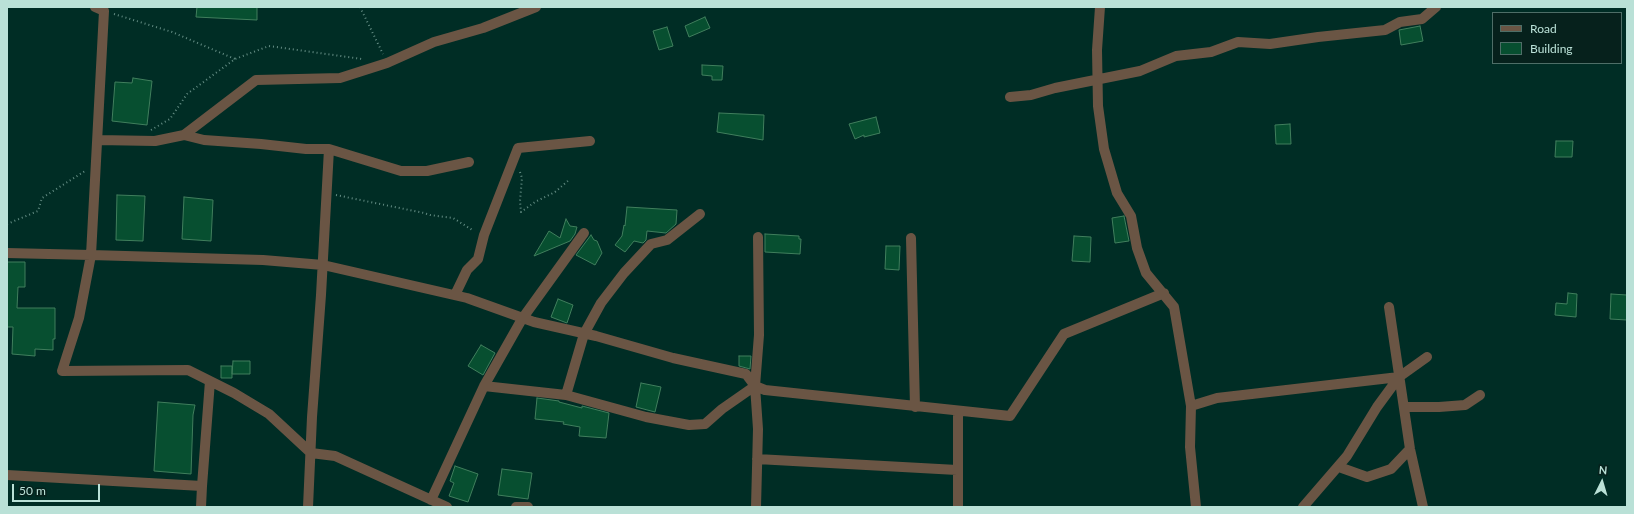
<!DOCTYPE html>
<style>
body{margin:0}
#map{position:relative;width:1634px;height:514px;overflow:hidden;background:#002d25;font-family:Lato,sans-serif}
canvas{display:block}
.frame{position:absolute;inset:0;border:8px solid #bae1d7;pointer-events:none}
.legend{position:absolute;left:1492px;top:12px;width:130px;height:52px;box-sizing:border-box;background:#06211c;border:1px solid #4e6e67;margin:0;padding:5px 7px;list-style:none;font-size:12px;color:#bae1d7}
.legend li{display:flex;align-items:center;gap:8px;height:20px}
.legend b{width:20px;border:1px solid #4e6e67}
.north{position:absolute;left:1582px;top:462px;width:40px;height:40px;-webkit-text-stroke:3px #06211c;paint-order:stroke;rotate:5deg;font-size:11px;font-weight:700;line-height:16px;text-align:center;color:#bae1d7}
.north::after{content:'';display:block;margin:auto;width:14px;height:18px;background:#bae1d7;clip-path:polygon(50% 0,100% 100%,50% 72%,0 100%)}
.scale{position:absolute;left:12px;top:484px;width:88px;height:18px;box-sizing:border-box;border:2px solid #bae1d7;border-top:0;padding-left:5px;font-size:12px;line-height:14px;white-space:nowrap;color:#bae1d7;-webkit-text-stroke:3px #06211c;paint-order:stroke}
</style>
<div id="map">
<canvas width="1634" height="514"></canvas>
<div class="frame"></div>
<ul class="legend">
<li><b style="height:5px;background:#6a5544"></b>Road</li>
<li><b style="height:11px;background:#074f30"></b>Building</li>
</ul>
<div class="north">N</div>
<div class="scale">50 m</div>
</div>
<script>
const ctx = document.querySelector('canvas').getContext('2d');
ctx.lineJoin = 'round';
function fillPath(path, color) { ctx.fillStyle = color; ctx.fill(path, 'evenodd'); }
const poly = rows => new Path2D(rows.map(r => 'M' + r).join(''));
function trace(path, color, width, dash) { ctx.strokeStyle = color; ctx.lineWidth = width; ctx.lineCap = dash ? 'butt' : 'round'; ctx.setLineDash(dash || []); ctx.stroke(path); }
const building = poly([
 [197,7,257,7,257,20,196,17,197,7],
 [705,17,710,28,689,37,685,26,705,17],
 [1420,26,1423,41,1401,45,1399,30,1420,26],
 [667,27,673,46,659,50,653,31,667,27],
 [702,65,723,66,722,80,712,80,712,76,702,75,702,65],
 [133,78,152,81,147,125,112,121,115,82,132,83,133,78],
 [719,113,764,115,763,140,717,132,719,113],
 [876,117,880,133,864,137,864,135,855,139,849,124,876,117],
 [1290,124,1291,144,1276,144,1275,125,1290,124],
 [1556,141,1573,141,1572,157,1555,157,1556,141],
 [117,195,145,196,143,241,116,240,117,195],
 [184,197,213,200,211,241,182,239,184,197],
 [627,207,677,210,676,224,666,233,647,231,646,240,643,243,634,241,625,252,615,245,622,236,624,225,625,226,627,207],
 [1124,216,1129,241,1115,243,1112,218,1124,216],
 [566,219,570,226,577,227,575,234,570,241,534,256,549,231,560,238,566,219],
 [765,234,799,236,799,239,801,239,800,254,765,252,765,234],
 [591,235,594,240,597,241,602,253,595,265,576,255,591,235],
 [1074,236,1091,237,1090,262,1072,261,1074,236],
 [886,246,900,246,899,270,885,269,886,246],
 [7,262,25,262,25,287,18,287,17,308,55,308,55,339,53,339,53,350,35,349,35,356,12,354,13,327,7,327,7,262],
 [1568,293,1577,294,1576,317,1555,315,1556,303,1567,304,1568,293],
 [1611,294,1627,295,1627,320,1610,319,1611,294],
 [558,299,573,305,567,323,551,317,558,299],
 [481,345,495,353,483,375,468,366,481,345],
 [739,356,751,356,750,369,739,366,739,356],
 [233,361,250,361,250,374,232,374,233,361],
 [221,366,232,366,232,378,221,378,221,366],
 [641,383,661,387,655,412,636,407,641,383],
 [537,398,559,401,559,402,582,408,582,406,609,413,606,438,579,436,580,427,563,424,564,422,535,419,537,398],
 [158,402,195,405,193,415,191,474,154,471,158,402],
 [455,466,478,474,468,502,449,496,454,483,450,481,455,466],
 [502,469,532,473,528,499,498,495,502,469]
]);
fillPath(building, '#074f30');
trace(building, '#407f5d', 1);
trace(poly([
 [360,7,383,54],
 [114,14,172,32,235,59],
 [151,130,170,119,187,94,235,59,269,46,362,59],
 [520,172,522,178,520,201,521,212,535,202,555,192,569,180],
 [336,195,424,213,430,215,453,218,474,231],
 [7,224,38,211,42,198,85,171]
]), '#638d84', 2, [1, 3]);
trace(poly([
 [1100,7,1097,50,1098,106,1104,149,1117,193,1131,216,1137,248,1146,273,1174,307,1191,406,1190,447,1196,507],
 [1010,97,1031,95,1055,88,1140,71,1176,56,1211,52,1238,42,1270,44,1318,37,1385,30,1400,22,1422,19,1436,7],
 [184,135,204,140,261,144,306,149,329,149,401,171,427,171,469,162],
 [98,140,155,141,184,135,256,80,340,78,387,63,434,42,483,28,536,7],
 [911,238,915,407],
 [7,253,91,255,104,11,95,7],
 [455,295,467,270,478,259,484,235,518,148,590,141],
 [1389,307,1410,449,1423,507],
 [484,386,566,395,646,417,689,425,705,424,722,409,755,386],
 [566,395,584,334,601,303,624,273,651,244,667,240,700,214],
 [1191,406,1217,398,1399,377],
 [1404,407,1439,407,1465,405,1480,395],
 [757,459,957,470],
 [1339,467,1367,477,1391,469,1410,449],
 [7,475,202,486,210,381],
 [431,500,484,386,522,319,584,233],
 [201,507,202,486],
 [308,507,312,417,321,295,329,149],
 [447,507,335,456,311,453,269,414,234,393,188,370,62,371,79,318,91,255,263,260,323,265,467,298,534,322,596,336,673,358,746,374,755,386,765,390,1010,416,1064,334,1164,293],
 [516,507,528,507],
 [756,507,758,429,755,386,759,335,758,237],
 [958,507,958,411],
 [1303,507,1347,456,1377,407,1399,377,1427,357]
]), '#6a5544', 10);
</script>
